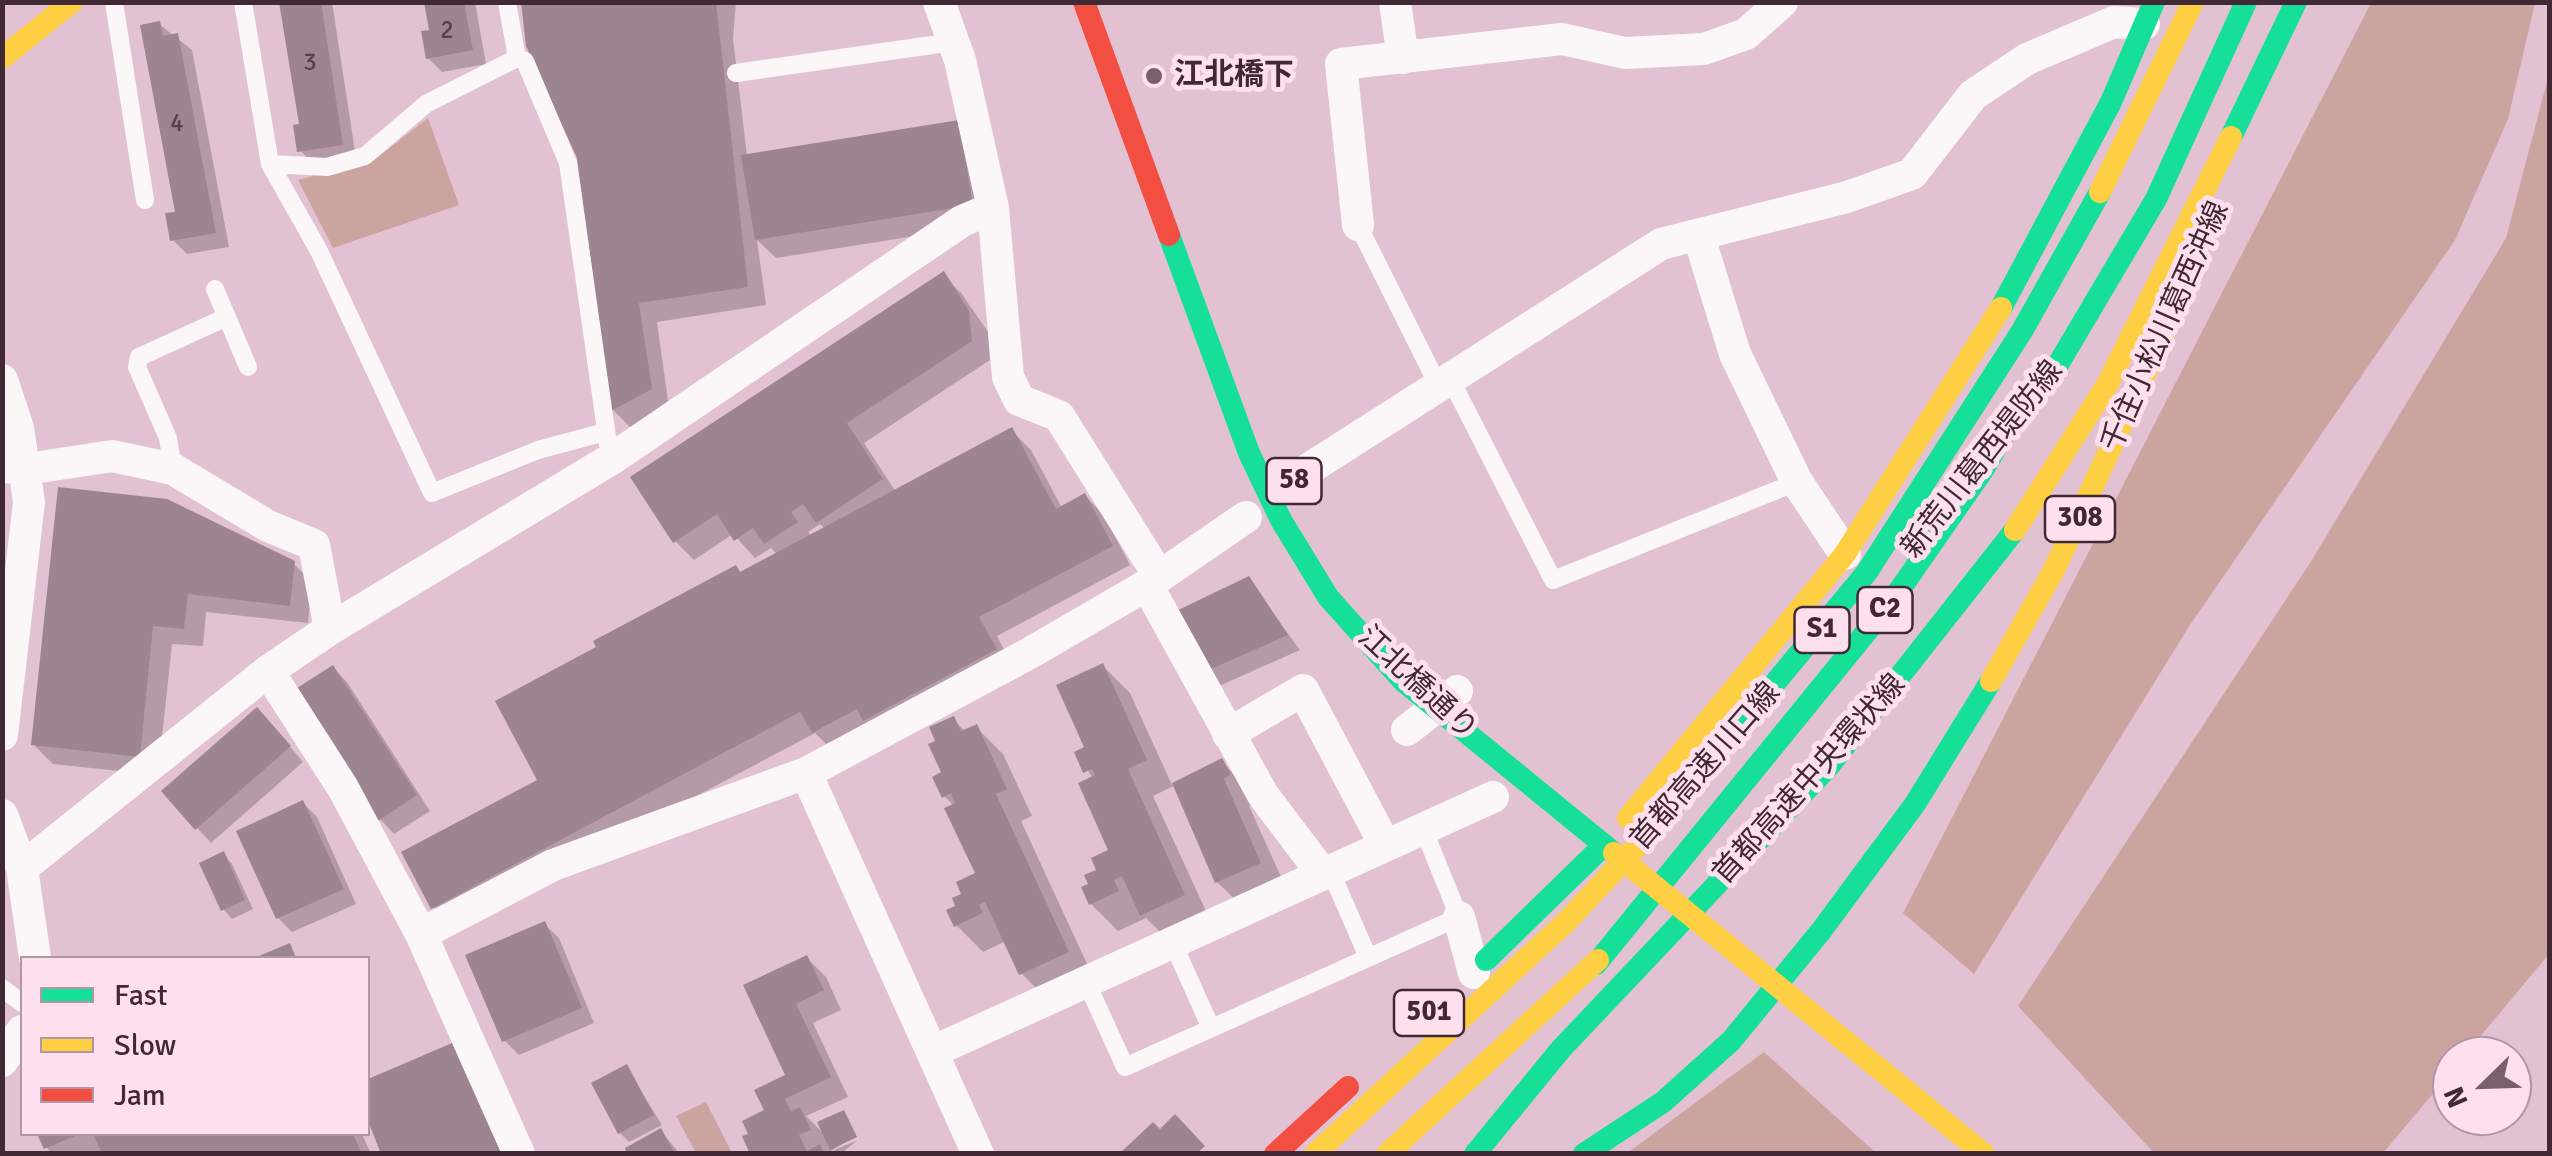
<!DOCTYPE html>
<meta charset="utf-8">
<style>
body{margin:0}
#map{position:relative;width:2552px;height:1156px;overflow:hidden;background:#e2c1d2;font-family:Signika,sans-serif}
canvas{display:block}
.frame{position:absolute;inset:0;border:5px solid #402835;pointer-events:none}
.legend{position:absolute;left:20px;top:956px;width:350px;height:180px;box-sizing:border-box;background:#fedfee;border:2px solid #b296a4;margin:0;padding:12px 18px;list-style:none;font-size:30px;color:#402835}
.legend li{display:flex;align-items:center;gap:20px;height:50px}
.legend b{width:50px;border:2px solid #b296a4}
.north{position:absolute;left:2432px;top:1036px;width:100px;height:100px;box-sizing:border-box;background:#fedfee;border:2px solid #b296a4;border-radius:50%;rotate:247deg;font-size:28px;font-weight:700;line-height:40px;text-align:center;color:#402835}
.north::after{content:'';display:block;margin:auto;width:35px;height:45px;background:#795e6c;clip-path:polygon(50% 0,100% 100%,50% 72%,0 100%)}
</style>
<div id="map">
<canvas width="2552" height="1156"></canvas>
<div class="frame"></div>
<ul class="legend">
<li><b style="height:12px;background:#16e098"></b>Fast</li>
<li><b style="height:12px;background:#ffcf43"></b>Slow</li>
<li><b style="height:12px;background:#f24e42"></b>Jam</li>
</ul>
<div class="north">N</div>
</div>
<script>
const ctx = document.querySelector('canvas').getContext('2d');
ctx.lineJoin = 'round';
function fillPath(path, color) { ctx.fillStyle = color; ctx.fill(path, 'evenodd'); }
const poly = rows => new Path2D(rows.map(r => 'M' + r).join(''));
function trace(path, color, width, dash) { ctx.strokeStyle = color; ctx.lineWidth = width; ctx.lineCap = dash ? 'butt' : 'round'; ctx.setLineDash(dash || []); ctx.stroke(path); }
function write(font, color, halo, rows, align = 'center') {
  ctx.font = font + ' Signika,"Noto Sans JP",sans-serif'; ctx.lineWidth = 10; ctx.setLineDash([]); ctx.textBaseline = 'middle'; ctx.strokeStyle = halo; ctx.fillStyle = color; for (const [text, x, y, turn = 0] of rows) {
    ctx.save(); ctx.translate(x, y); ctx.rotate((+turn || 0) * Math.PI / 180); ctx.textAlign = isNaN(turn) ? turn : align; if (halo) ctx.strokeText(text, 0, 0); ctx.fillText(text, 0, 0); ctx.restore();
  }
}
fillPath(poly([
 [2371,3,2535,3,2508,119,2455,240,2190,625,1974,974,1903,913],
 [2549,74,2549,954,2464,1056,2452,1056,2452,1071,2383,1153,2154,1153,2018,1006,2310,563,2506,238],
 [428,118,459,205,333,248,298,180,378,157],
 [1764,1052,1876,1153,1626,1154],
 [706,1102,732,1153,696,1153,676,1116]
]), '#cca49f');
fillPath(poly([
 [282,2,332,2,356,158,314,165,300,150,302,126],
 [426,2,475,2,486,64,442,72,428,58,431,32],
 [523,2,736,2,733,38,747,156,959,122,991,224,776,258,757,240,766,305,657,322,669,408,632,429,613,410,580,157],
 [159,24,192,50,229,247,187,254,173,240,178,214],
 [943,275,962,294,988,332,990,360,864,443,896,492,1012,431,1031,450,1062,508,1085,496,1104,515,1130,565,997,636,1014,669,833,751,815,733,452,926,433,907,540,781,741,574,778,555,771,548,755,558,733,534,694,560,675,541],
 [820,524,825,529,812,537,808,532],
 [166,502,293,563,312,582,308,623,206,612,203,646,172,644,158,775,53,764,34,745],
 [1248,579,1300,650,1219,686,1204,672],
 [1103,666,1130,693,1172,785,1221,761,1248,788,1256,802,1249,806,1287,890,1244,908,1217,882,1176,785,1153,796,1211,922,1169,941,1146,918,1118,931,1091,904,1099,871,1112,852,1093,779,1077,753,1087,748],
 [333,668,347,682,430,811,394,834,380,819],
 [953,719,966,732,976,727,1003,754,1032,816,1021,821,1094,979,1048,1000,1021,973,1006,941,983,952,956,925,959,907,978,875,954,806,944,796,938,742],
 [271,724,303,762,211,843,164,791],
 [303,803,317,817,356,904,292,932,278,918],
 [223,854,232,864,253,909,232,919,223,909],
 [544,924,559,938,594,1023,519,1055,504,1040],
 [807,958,826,977,841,1010,813,1023,848,1097,806,1116,825,1135,844,1113,856,1135,826,1154,753,1154,767,1112,789,1076,746,986],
 [626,1067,662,1125,629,1142,620,1133],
 [661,1131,680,1154,630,1154],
 [39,1134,362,1134,371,1154,51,1154],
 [858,1140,840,1154,834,1150]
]), '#0003');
fillPath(poly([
 [279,2,321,2,343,145,297,152,293,125,299,124],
 [424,2,464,2,473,50,426,59,421,31,429,30],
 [521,2,716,2,748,287,639,303,652,389,611,411,577,158,526,46],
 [160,21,163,36,178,33,216,233,170,241,165,213,175,212,140,25],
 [959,120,973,205,755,240,741,155],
 [944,271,969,311,972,341,847,423,883,479,816,523,803,504,791,512,798,522,764,544,753,528,734,541,717,514,673,543,630,477],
 [1012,427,1056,509,1085,493,1113,546,979,617,997,649,863,721,857,709,812,733,800,712,431,909,401,852,537,780,495,701,596,647,593,641,736,565,740,572],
 [58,487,167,499,295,561,290,606,188,594,184,629,153,626,140,757,31,745],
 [1249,576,1288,635,1202,673,1172,613],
 [1103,663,1147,760,1128,769,1185,895,1140,916,1122,876,1114,880,1119,891,1089,905,1081,887,1088,884,1084,875,1096,870,1091,858,1108,850,1078,783,1095,775,1092,769,1083,773,1074,752,1084,747,1056,685],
 [333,665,417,795,378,821,294,690],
 [257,707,291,746,195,830,161,791],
 [954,716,961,731,977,724,1007,789,996,794,1069,952,1019,975,985,902,979,905,983,913,954,927,946,910,955,906,952,898,961,894,956,882,975,873,944,808,955,803,951,793,942,798,932,777,941,772,928,744,935,741,929,727],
 [1222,758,1231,774,1224,779,1261,863,1215,883,1172,783],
 [303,800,344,889,276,919,236,831],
 [224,851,245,900,221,911,199,863],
 [545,921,582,1008,502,1042,465,955],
 [290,943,296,958,254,958],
 [807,955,824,990,796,1004,831,1077,785,1099,791,1111,800,1107,811,1130,799,1135,807,1151,820,1144,824,1154,750,1154,742,1136,748,1134,742,1121,764,1110,754,1090,785,1075,743,985],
 [459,1040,508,1154,381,1154,368,1121,368,1079],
 [627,1064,654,1115,618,1134,591,1083],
 [844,1110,857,1137,830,1150,817,1122],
 [1175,1114,1205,1146,1196,1154,1119,1154,1153,1122,1160,1129],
 [661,1128,675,1154,627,1154,625,1148],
 [37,1134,80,1134,44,1149],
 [93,1134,353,1134,362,1154,102,1154]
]), '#9c8491');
trace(poly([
 [114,2,145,200],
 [243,2,270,164,319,251,432,493,538,450,605,432],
 [507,2,517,58,525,61,568,163,608,444],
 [736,73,953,42],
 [270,164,327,167,365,156,426,104,517,58],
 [1358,225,1439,387],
 [215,289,248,367],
 [1451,380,1553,580,1797,482],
 [173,469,168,438,137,367,139,357,227,317],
 [1330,870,1368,957],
 [1172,941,1211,1028],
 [1086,981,1125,1067,1459,917,1423,828],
 [2,988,22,1003]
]), '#fbf6f8', 18);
trace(poly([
 [939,2,960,60,993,208,1008,377,1019,400,1059,416,1159,576],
 [1395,2,1403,58],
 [1358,225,1341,64,1562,39,1625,53,1704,49,1746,34,1782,2],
 [1699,237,1735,354,1797,482,1845,554],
 [2,380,18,428,29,502,2,735],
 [2,467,27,469,112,456,173,469,268,526,314,545,330,629],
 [1293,479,1661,244,1847,197,1912,174,1973,95,2027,59,2114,22,2144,24],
 [1147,585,1263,795,1322,873],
 [268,671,343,788,421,934,519,1154],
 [1407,730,1457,691],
 [1228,734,1303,690,1385,845],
 [806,773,1030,653,1147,585,1246,517],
 [2,815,22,868,35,958],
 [22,868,268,671,330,629,613,458,962,221,993,208],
 [1459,917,1474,973],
 [421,934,553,865,806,773,978,1154],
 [934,1051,1493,797],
 [2,1061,22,1031]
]), '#fbf6f8', 32);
trace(poly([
 [2231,137,2296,2],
 [1169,235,1249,453,1281,520,1328,597,1403,681,1614,853],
 [2001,308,2111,102,2154,2],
 [2023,411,2053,373,2156,199,2246,2],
 [1658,824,1867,572,2022,331,2100,192],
 [1486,960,1602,847],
 [1596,964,1894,598,1983,470,2040,374],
 [1475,1154,1561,1049,1829,766,2015,530],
 [1584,1154,1663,1102,1731,1041,1821,931,1915,804,1991,681]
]), '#16e098', 22);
trace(poly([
 [2,58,72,2],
 [2100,192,2193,2],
 [2015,530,2107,385,2231,137],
 [1991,681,2054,570,2189,279],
 [1628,818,1845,554,2001,308],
 [1614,853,1984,1154],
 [1315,1154,1566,922,1658,824],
 [1387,1154,1598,960]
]), '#ffcf43', 22);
trace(poly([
 [1084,2,1169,235],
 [1275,1154,1348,1087]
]), '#f24e42', 22);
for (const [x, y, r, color] of [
 [1154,76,10,"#795e6c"]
]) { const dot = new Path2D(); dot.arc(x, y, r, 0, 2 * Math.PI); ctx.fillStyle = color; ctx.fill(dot); trace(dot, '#fedfee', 4); }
write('25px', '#573f4c', null, [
 ["2",447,31],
 ["3",310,63],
 ["4",177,124]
]);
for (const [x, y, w] of [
 [1294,481,55],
 [2080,519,70],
 [1885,610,55],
 [1822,630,55],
 [1429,1013,70]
]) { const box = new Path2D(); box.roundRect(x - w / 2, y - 23, w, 46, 8); ctx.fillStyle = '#fedfee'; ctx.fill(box); trace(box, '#402835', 2.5); }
write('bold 28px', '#402835', null, [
 ["58",1294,481],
 ["308",2080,519],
 ["C2",1885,610],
 ["S1",1822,630],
 ["501",1429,1013]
]);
write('bold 30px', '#402835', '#fedfee', [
 ["江北橋下",1174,76]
], 'left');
write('30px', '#402835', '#fedfee', [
 ["千住小松川葛西沖線",2166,327,-66],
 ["新荒川葛西堤防線",1983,460,-52],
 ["江北橋通り",1417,684,43],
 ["首都高速川口線",1706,767,-49],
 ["首都高速中央環状線",1810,780,-48]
]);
</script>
